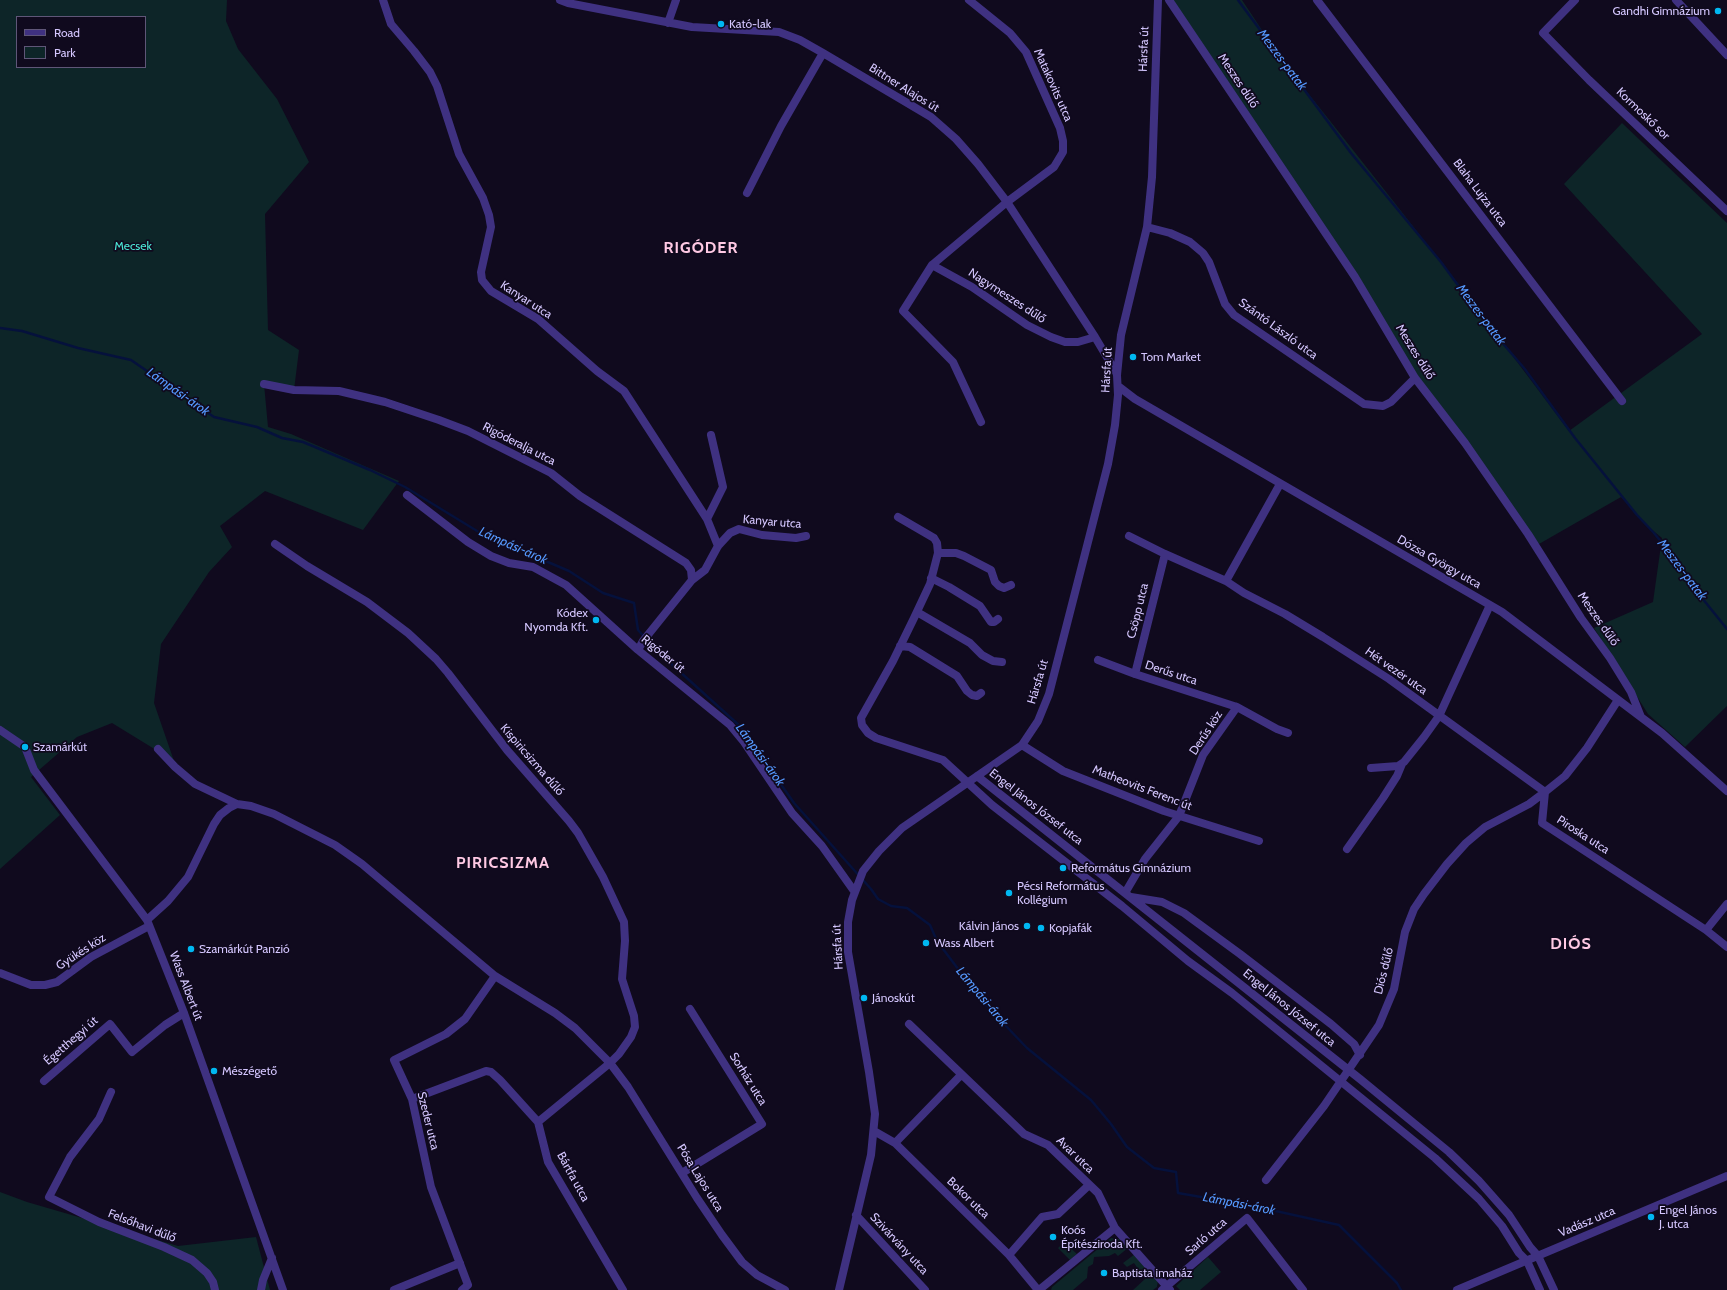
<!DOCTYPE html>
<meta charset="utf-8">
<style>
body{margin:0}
#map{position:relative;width:1727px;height:1290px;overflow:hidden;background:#100a1e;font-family:Cabin,sans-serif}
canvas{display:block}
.legend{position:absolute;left:16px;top:16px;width:130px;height:52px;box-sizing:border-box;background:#100a1e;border:1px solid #5f5678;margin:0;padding:5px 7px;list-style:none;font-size:12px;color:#d5c7ff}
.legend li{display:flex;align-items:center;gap:8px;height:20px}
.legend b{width:20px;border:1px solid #5f5678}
</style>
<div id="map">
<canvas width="1727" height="1290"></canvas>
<ul class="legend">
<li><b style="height:5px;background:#3f3181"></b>Road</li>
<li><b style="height:11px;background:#0d2528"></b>Park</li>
</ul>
</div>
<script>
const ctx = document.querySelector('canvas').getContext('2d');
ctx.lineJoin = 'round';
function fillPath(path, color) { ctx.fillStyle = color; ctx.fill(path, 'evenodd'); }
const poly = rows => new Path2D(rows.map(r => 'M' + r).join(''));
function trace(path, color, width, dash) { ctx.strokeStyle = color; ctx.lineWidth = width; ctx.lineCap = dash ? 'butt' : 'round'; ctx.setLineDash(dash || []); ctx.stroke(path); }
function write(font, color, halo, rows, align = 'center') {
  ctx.font = font + ' Cabin,sans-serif'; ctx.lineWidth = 3.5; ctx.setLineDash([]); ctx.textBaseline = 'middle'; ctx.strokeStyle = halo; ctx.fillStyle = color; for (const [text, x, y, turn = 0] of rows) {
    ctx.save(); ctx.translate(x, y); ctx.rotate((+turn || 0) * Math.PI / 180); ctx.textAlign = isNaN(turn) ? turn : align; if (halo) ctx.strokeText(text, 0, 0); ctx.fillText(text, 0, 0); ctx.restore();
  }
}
fillPath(poly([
 [0,0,227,0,226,21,238,49,277,99,309,162,265,214,268,330,299,350,294,390,264,384,268,427,291,434,399,481,363,530,265,491,220,526,232,547,209,572,161,644,154,703,174,761,112,723,77,737,31,777,60,815,0,869],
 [17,17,145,17,145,67,17,67],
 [1173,0,1242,0,1282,60,1461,287,1569,431,1702,334,1564,184,1622,123,1727,223,1727,706,1685,747,1648,714,1594,628,1653,602,1662,538,1646,525,1621,497,1539,544,1415,378],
 [0,1192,27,1202,178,1246,256,1237,270,1290,0,1290],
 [1111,1238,1119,1239,1128,1248,1118,1256,1115,1253,1109,1256,1094,1257,1093,1264,1088,1267,1087,1278,1073,1290,1051,1290,1052,1287],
 [1064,1242,1077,1254,1070,1260,1058,1248],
 [1135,1254,1158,1280,1157,1287,1153,1290,1133,1290,1145,1279,1134,1263,1127,1267,1123,1263],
 [1208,1257,1221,1272,1200,1290,1180,1290,1176,1286]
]), '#0d2528');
trace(poly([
 [1238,0,1351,153,1441,262,1487,325,1524,368,1575,438,1637,515,1654,533,1678,563,1694,588,1727,629],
 [0,328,22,331,78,348,131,360,214,417,257,427,282,438,303,442,370,470,405,487,482,534,569,571,603,593,634,603,638,630,658,652,741,727,794,803,871,889,878,899,891,906,907,908,930,925,937,941,983,1002,1027,1048,1091,1100,1111,1124,1127,1147,1154,1168,1176,1172,1178,1193,1253,1206,1339,1225,1397,1283,1401,1290]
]), '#05113c', 2.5);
trace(poly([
 [383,0,391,24,414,51,430,72,437,86,459,154,483,198,489,215,491,227,481,272,482,280,491,291,538,319,597,371,624,391,707,519],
 [560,0,568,3,692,27,779,32,800,40,823,53,931,117,956,139,978,164,1007,202,1095,337,1117,374],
 [1169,0,1355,277,1415,378,1465,443,1528,534,1581,618,1610,658,1631,692,1641,717],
 [1317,0,1622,401],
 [1575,0,1543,33,1589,80,1727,211],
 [1676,0,1727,55],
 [668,23,676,0],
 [747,193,781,126,823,53],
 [1147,227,1170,233,1190,242,1203,253,1209,262,1225,304,1234,315,1364,404,1383,406,1391,402,1415,378],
 [932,265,1007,202,1054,167,1063,152,1063,141,1060,128,1026,52,1010,33,969,0],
 [264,384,294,390,339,391,385,402,439,420,468,431,551,473,580,496,686,563,691,570,692,580,643,641,638,650],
 [1118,386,1135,399,1502,612,1662,733,1727,791],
 [981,422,953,362,903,311,932,265,972,287,1027,325,1051,337,1065,342,1078,342,1095,337],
 [711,435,723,487,707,519,718,546],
 [407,495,468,542,491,556,509,563,533,567,566,585,638,650,730,725,744,742,792,813,822,846,854,891],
 [898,517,934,538,937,543,938,553,930,584,914,618,893,661,861,718,862,725,868,733,876,738,943,760,992,805,1122,906,1188,961,1232,993,1435,1158,1479,1199,1502,1226,1519,1253,1527,1261,1540,1290],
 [1129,536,1165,554,1226,581,1244,593,1285,614,1323,637,1389,679,1545,792,1529,804,1485,827,1466,843,1447,864,1424,894,1414,909,1405,932,1394,989,1379,1025,1324,1106,1266,1180],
 [275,544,307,566,367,602,408,633,436,659,448,673,507,750,569,821,578,833,603,877,624,922,625,941,622,979,634,1016,635,1027,631,1037,619,1054,610,1063,628,1087,697,1198,722,1235,742,1262,757,1275,785,1290],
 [938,553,956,553,964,556,991,570,995,582,999,586,1004,588,1011,585],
 [931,578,949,587,980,606,991,622,994,622,998,619],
 [692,580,705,570,718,546,730,533,739,529,762,535,796,538,806,536],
 [1226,581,1280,484],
 [917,612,970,643,982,655,993,661,1002,662],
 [900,646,910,647,957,676,967,691,972,695,977,696,981,693],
 [1098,660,1135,674,1237,707,1277,729,1288,733],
 [1135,674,1165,554],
 [1618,700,1587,748,1565,776,1545,792,1542,823,1706,930,1727,904],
 [0,730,25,747,34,770,147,920,184,1013,283,1290],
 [1022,745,1063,771,1164,811,1259,841],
 [158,749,175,767,195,784,237,804],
 [1371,768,1398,766,1404,762,1424,737,1439,716,1490,605],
 [977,776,1360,1079,1449,1152,1479,1181,1509,1215,1530,1247,1538,1256,1554,1290],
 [1347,849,1383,798,1397,776,1402,764],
 [1125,893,1145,859,1179,816,1203,755,1237,707],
 [1131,897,1162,902,1184,913,1240,954,1331,1024,1354,1044,1360,1055],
 [147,920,168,901,188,877,214,824,220,815,229,808,237,804,251,806,274,814,335,845,362,864,495,976,555,1013,575,1028,610,1063,538,1122],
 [1706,930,1727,947],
 [0,973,31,985,45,985,57,982,91,957,149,926],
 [909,1024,1024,1134,1048,1145,1098,1193,1115,1228,1170,1290],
 [44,1081,110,1024,132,1052,165,1025,184,1013],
 [111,1092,99,1119,70,1157,49,1197,99,1222,164,1247,192,1260,207,1273,213,1282,215,1290],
 [412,1099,486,1071,491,1072,500,1080,538,1122,548,1162,623,1290],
 [874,1131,895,1143,1009,1255,1038,1290],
 [895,1143,961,1075],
 [682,1173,762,1124,690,1009],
 [856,1215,925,1290],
 [1009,1255,1042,1217,1058,1214,1089,1185],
 [261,1290,263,1280,272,1258],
 [394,1290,460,1263],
 [462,1290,468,1285,431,1187,412,1099,394,1060,446,1034,465,1019,495,976],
 [839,1290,871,1155,875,1114,869,1072,848,952,848,922,852,900,863,871,879,851,902,828,1022,745,1038,721,1049,694,1108,464,1115,425,1118,395,1117,375,1121,335,1147,227,1152,177,1158,0],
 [1039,1290,1115,1228],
 [1162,1290,1247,1218,1303,1290],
 [1457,1290,1727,1176]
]), '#3f3181', 8);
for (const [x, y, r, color] of [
 [1718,11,4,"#00b8f2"],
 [721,24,4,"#00b8f2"],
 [1133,357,4,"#00b8f2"],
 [596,620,4,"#00b8f2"],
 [25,747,4,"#00b8f2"],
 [1063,868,4,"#00b8f2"],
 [1009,893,4,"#00b8f2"],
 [1027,926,4,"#00b8f2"],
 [1041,928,4,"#00b8f2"],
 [926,943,4,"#00b8f2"],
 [191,949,4,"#00b8f2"],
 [864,998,4,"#00b8f2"],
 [214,1071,4,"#00b8f2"],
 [1651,1217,4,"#00b8f2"],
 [1053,1237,4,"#00b8f2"],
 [1104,1273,4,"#00b8f2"]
]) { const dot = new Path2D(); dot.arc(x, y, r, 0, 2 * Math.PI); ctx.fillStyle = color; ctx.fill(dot); trace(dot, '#100a1e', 1.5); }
write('12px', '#d5c7ff', '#100a1e', [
 ["Gandhi Gimnázium",1710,11,"right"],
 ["Kató-lak",729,24],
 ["Tom Market",1141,357],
 ["Kódex",588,613,"right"],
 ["Nyomda Kft.",588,627,"right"],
 ["Szamárkút",33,747],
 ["Református Gimnázium",1071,868],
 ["Pécsi Református",1017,886],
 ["Kollégium",1017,900],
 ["Kálvin János",1019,926,"right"],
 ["Kopjafák",1049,928],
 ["Wass Albert",934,943],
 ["Szamárkút Panzió",199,949],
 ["Jánoskút",872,998],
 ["Mészégető",222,1071],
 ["Engel János",1659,1210],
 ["J. utca",1659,1224],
 ["Koós",1061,1230],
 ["Építésziroda Kft.",1061,1244],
 ["Baptista imaház",1112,1273]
], 'left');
write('12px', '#d5c7ff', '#100a1e', [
 ["Hársfa út",1144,49,-88],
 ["Meszes dűlő",1238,81,56],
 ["Matakovits utca",1053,85,66],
 ["Bittner Alajos út",904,88,32],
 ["Kormoskő sor",1643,114,44],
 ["Blaha Lujza utca",1480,193,53],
 ["Nagymeszes dűlő",1007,296,33],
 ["Kanyar utca",526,300,33],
 ["Szántó László utca",1278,329,36],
 ["Meszes dűlő",1415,352,58],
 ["Hársfa út",1107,370,-87],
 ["Rigóderalja utca",519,444,27],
 ["Kanyar utca",772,522,5],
 ["Dózsa György utca",1439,562,30],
 ["Csöpp utca",1138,611,-76],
 ["Meszes dűlő",1598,619,55],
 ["Rigóder út",663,654,39],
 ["Hét vezér utca",1396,671,35],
 ["Derűs utca",1171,673,18],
 ["Hársfa út",1038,682,-73],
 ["Derűs köz",1206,733,-57],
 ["Kispiricsizma dűlő",532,760,49],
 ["Matheovits Ferenc út",1142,788,21],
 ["Engel János József utca",1036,807,38],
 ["Piroska utca",1583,835,33],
 ["Hársfa út",838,947,-93],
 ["Gyükés köz",81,952,-33],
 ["Diós dűlő",1384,971,-76],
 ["Wass Albert út",186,986,69],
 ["Engel János József utca",1289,1008,39],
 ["Égetthegyi út",71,1041,-41],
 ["Sorház utca",748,1079,58],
 ["Szeder utca",428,1121,76],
 ["Avar utca",1075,1155,44],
 ["Bártfa utca",573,1177,61],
 ["Pósa Lajos utca",700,1178,58],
 ["Bokor utca",968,1198,44],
 ["Vadász utca",1587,1222,-23],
 ["Felsőhavi dűlő",142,1226,21],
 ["Sarló utca",1206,1237,-41],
 ["Szivárvány utca",899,1244,47]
]);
write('12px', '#4be7d6', '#100a1e', [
 ["Mecsek",133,246]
]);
write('italic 13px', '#59f', '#100a1e', [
 ["Meszes-patak",1282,60,53],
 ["Meszes-patak",1481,315,53],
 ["Lámpási-árok",178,392,35],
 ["Lámpási-árok",513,546,24],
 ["Meszes-patak",1682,570,53],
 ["Lámpási-árok",760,755,54],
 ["Lámpási-árok",982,997,50],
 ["Lámpási-árok",1239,1204,11]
]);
ctx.letterSpacing = '1px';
write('bold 16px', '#ffc9e4', '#100a1e', [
 ["RIGÓDER",701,248],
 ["PIRICSIZMA",503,863],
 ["DIÓS",1571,944]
]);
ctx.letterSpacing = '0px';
</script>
